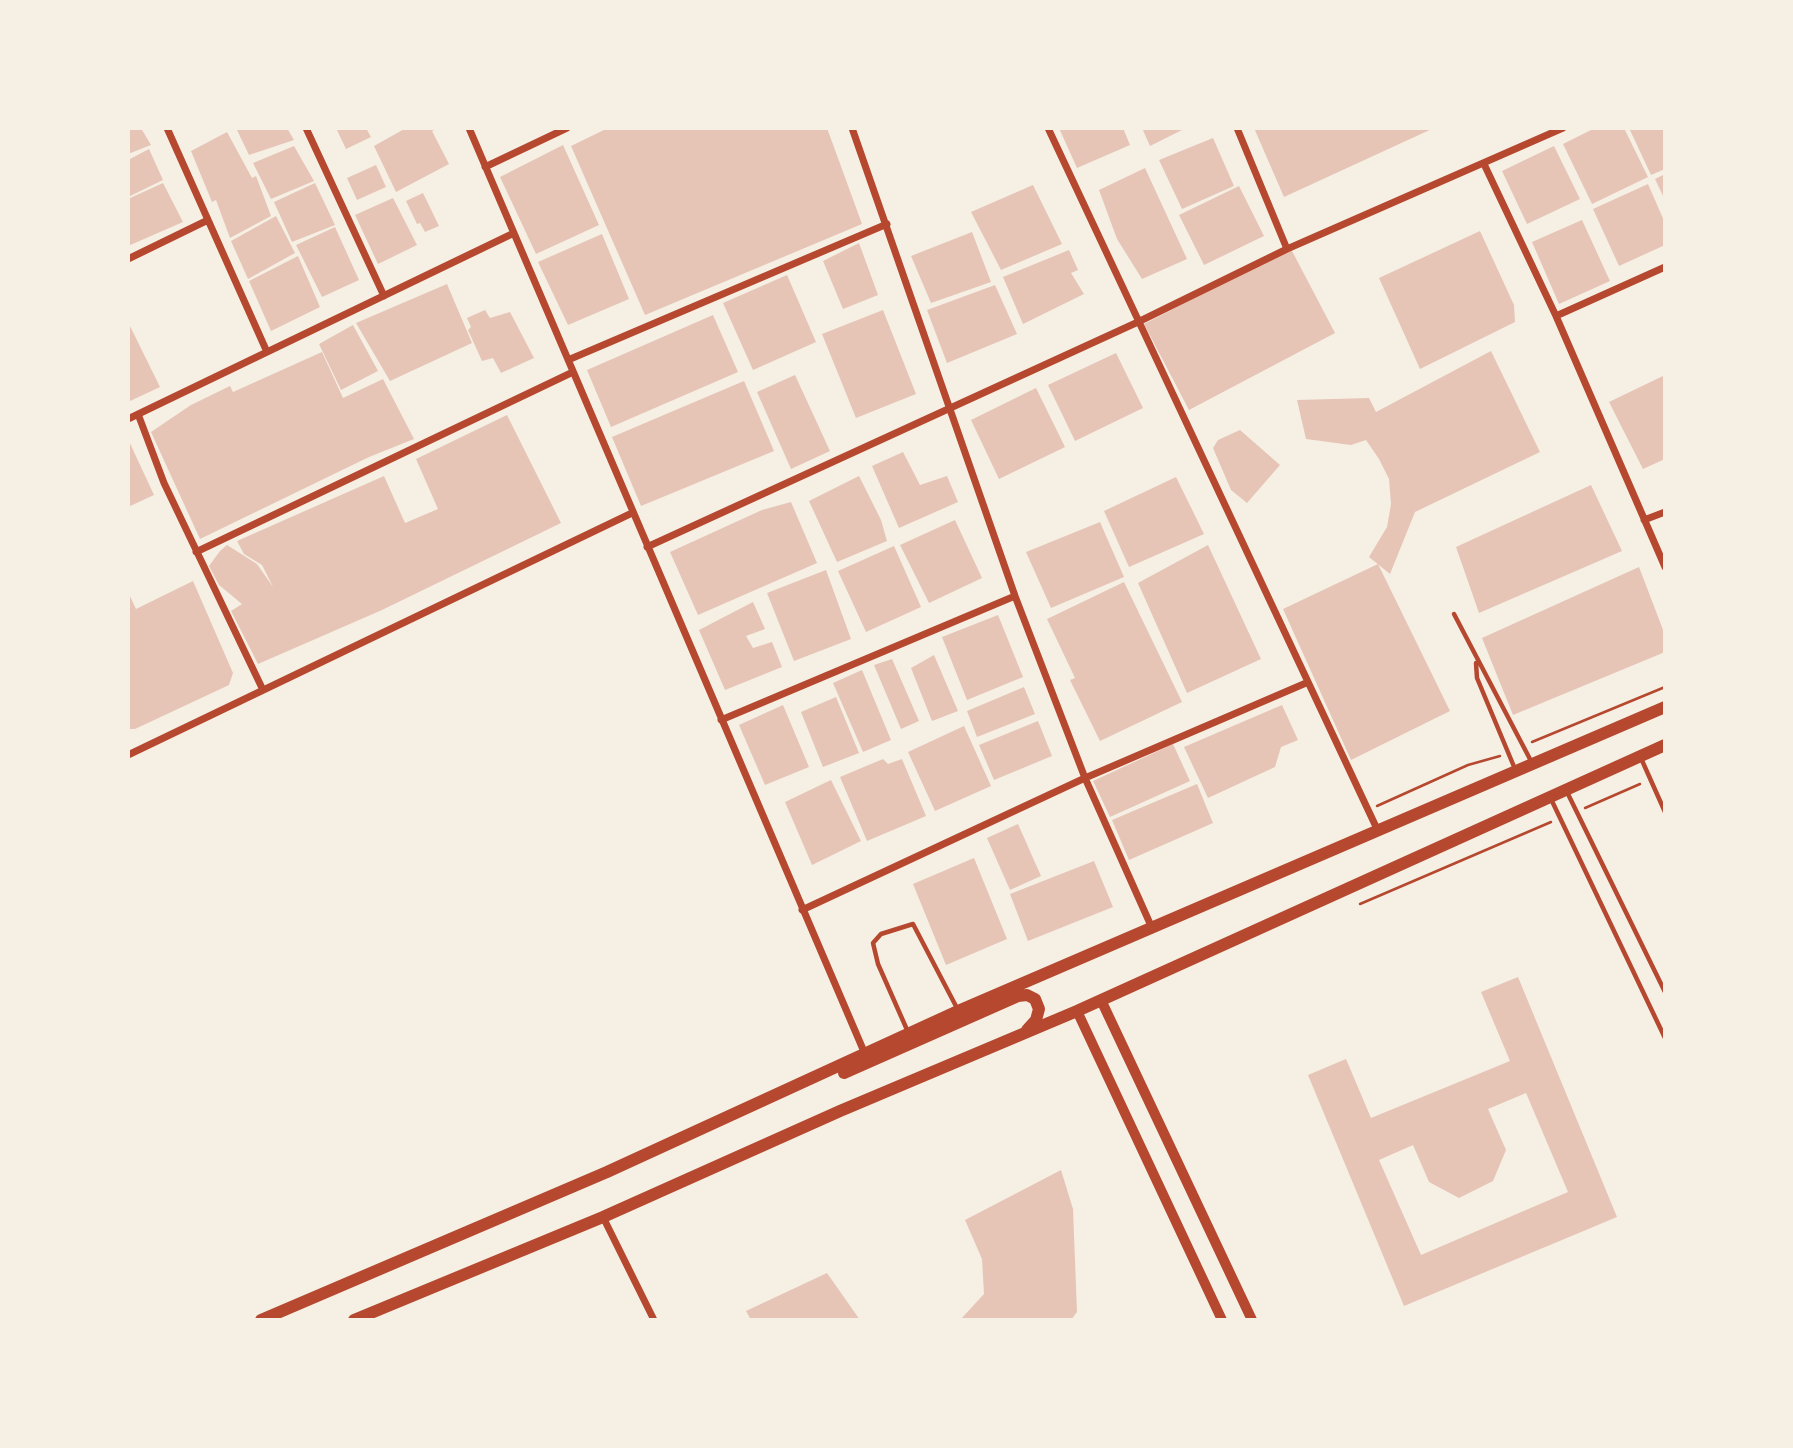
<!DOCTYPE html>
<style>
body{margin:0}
#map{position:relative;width:1793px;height:1448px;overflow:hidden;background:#f6efe4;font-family:Barlow,sans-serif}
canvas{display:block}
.frame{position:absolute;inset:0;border:130px solid #f6efe4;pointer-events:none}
</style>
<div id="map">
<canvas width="1793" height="1448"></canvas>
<div class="frame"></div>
</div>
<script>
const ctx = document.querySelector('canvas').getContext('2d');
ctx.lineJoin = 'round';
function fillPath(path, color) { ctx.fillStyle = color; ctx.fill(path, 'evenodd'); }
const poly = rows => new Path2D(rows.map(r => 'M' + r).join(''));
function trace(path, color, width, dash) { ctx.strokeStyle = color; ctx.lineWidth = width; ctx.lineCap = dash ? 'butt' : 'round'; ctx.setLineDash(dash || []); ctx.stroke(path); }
fillPath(poly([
 [128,128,141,128,151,145,128,154],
 [236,128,287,128,294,140,249,155],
 [336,128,366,128,371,137,346,149],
 [406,128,439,128,432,131,449,164,396,192,374,146],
 [608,128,827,128,862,224,645,315,571,146],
 [1059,128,1123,128,1130,145,1077,168],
 [1142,128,1186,128,1150,146],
 [1254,128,1434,128,1284,197],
 [1595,128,1624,128,1648,177,1592,204,1563,144],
 [1629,128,1665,128,1665,169,1651,175],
 [227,132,252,178,256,176,271,216,230,238,216,200,212,202,191,151],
 [1213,138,1234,186,1182,209,1159,160],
 [563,145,599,225,536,254,500,177],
 [294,146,314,181,271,199,253,163],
 [1554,146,1580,199,1527,224,1502,171],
 [149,149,163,180,128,197,128,160],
 [376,165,386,187,357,200,347,178],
 [1145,168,1187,259,1142,279,1117,239,1099,190],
 [1665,174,1665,200,1655,179],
 [163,183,183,222,128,246,128,199],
 [315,183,335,225,292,242,274,202],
 [1648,184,1665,223,1665,245,1619,266,1593,209],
 [1033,185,1062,244,1001,270,971,212],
 [1239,186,1264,236,1204,265,1179,215],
 [423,193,439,226,425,232,420,223,417,224,406,201],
 [393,198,417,245,378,264,355,215],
 [276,216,295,253,248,279,231,241],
 [1582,220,1610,281,1559,304,1532,242],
 [335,227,359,280,322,297,296,245],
 [1480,231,1514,305,1515,322,1420,369,1379,278],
 [972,232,991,282,931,303,911,256],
 [602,234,629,299,568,325,538,262],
 [859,243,878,295,843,309,823,261],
 [1291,249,1335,333,1189,410,1144,324],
 [1069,250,1078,270,1071,273,1084,294,1023,324,1003,277],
 [298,256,320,307,271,331,249,281],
 [787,275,816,342,753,370,723,303],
 [447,284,472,343,390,381,356,323],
 [995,285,1017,334,947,363,927,310],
 [485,310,490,318,510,312,534,358,501,373,493,358,482,361,468,330,471,327,467,318],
 [883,310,916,394,856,418,822,334],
 [713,315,738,372,611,427,587,370],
 [128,322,160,387,128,402],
 [353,325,378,371,341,390,319,344],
 [1491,351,1540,452,1415,512,1390,574,1369,557,1387,527,1391,504,1389,479,1379,459,1366,440,1351,445,1306,439,1297,400,1369,398,1376,412],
 [322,352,343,398,383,379,414,439,369,457,200,539,151,432,191,405,230,386,233,392],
 [1116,353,1143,408,1075,441,1048,385],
 [795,375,830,451,791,469,757,392],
 [1665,375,1665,459,1643,469,1609,402],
 [744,381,774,451,641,506,612,437],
 [1036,388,1065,447,999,479,971,420],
 [507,415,561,523,382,610,258,664,231,611,242,604,219,585,209,566,220,551,227,545,257,564,273,587,262,565,244,554,237,541,384,476,405,523,438,509,416,459],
 [1240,430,1280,465,1247,503,1231,490,1213,448,1218,440],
 [128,439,154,495,128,507],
 [903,452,920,485,947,476,958,502,899,528,872,466],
 [859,476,881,520,887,541,837,562,809,501],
 [1176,477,1204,534,1129,567,1104,511],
 [1591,485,1622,551,1479,613,1456,547],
 [791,502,817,563,698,615,670,552,762,510],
 [955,520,982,578,929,603,900,545],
 [1100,522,1124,577,1051,608,1026,552],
 [1208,545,1261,659,1187,693,1138,583],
 [894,546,921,607,866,632,838,571],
 [1378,564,1450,711,1351,760,1283,609],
 [1639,567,1665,635,1665,652,1513,715,1482,638],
 [826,570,851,639,794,661,767,593],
 [193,581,233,673,229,685,135,729,128,729,128,592,136,609],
 [1124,582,1182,702,1100,741,1070,680,1075,678,1047,619],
 [753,602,765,629,746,636,753,648,772,642,782,667,725,690,699,630],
 [998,615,1023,677,967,700,942,637],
 [934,655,958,711,932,721,911,668],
 [892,659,919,721,901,729,874,665],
 [862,670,891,740,863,752,833,683],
 [1024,687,1035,714,977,737,967,711],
 [836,697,859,753,823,767,801,712],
 [783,705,809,767,765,785,739,725],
 [1282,705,1298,740,1281,747,1275,767,1208,798,1184,747],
 [1038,721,1052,756,994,780,979,745],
 [964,726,991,786,935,811,908,752],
 [1173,744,1190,781,1110,817,1093,781],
 [883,759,888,764,902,759,926,816,867,841,840,777],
 [831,780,861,841,812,865,785,802],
 [1197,784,1213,823,1129,860,1112,820],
 [1018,824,1041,876,1010,890,987,838],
 [974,858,1007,939,946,965,913,884],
 [1094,861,1113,907,1028,941,1010,894],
 [1518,977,1617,1217,1404,1306,1308,1075,1346,1059,1371,1118,1510,1061,1481,992],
 [1526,1093,1568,1192,1421,1255,1379,1160,1413,1145,1429,1182,1459,1198,1493,1181,1506,1150,1488,1109],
 [1061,1170,1073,1209,1077,1312,1071,1320,960,1320,984,1294,982,1259,965,1220],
 [827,1273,860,1320,751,1320,746,1311]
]), '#e6c5b7');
trace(poly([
 [1532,742,1665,687],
 [1377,806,1468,765,1500,756],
 [1585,808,1640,784],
 [1360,904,1551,822]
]), '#b5482f', 2.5);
trace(poly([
 [1454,614,1531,761],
 [1476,663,1477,678,1515,769],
 [1640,756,1665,812],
 [1567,792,1665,992],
 [1551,799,1665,1038],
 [908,1032,878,964,873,943,881,934,913,924,958,1010]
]), '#b5482f', 4.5);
trace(poly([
 [167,128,267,352],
 [306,128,384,296],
 [469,128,865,1054],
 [852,128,1015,596,1085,778,1152,928],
 [1048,128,1378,831],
 [1237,128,1287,249],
 [1484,164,1556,316,1665,567],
 [485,167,567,128],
 [128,259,208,220],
 [1556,316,1665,267],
 [568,360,887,224],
 [138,414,164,483,263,690],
 [128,419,514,233],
 [1644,520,1665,512],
 [647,547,1138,322,1287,249,1563,128],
 [196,552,573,372],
 [721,720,1015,596],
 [128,755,632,513],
 [802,910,1085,778,1306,683],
 [603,1217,654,1320]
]), '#b5482f', 7);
trace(poly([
 [1101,1000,1252,1320],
 [1077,1011,1222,1320]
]), '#b5482f', 10);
trace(poly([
 [844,1073,1018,996,1027,995,1035,999,1039,1009,1036,1020,1027,1030],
 [261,1320,607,1172,958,1011,1665,707],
 [354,1320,603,1217,840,1111,1077,1011,1665,745]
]), '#b5482f', 12);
</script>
